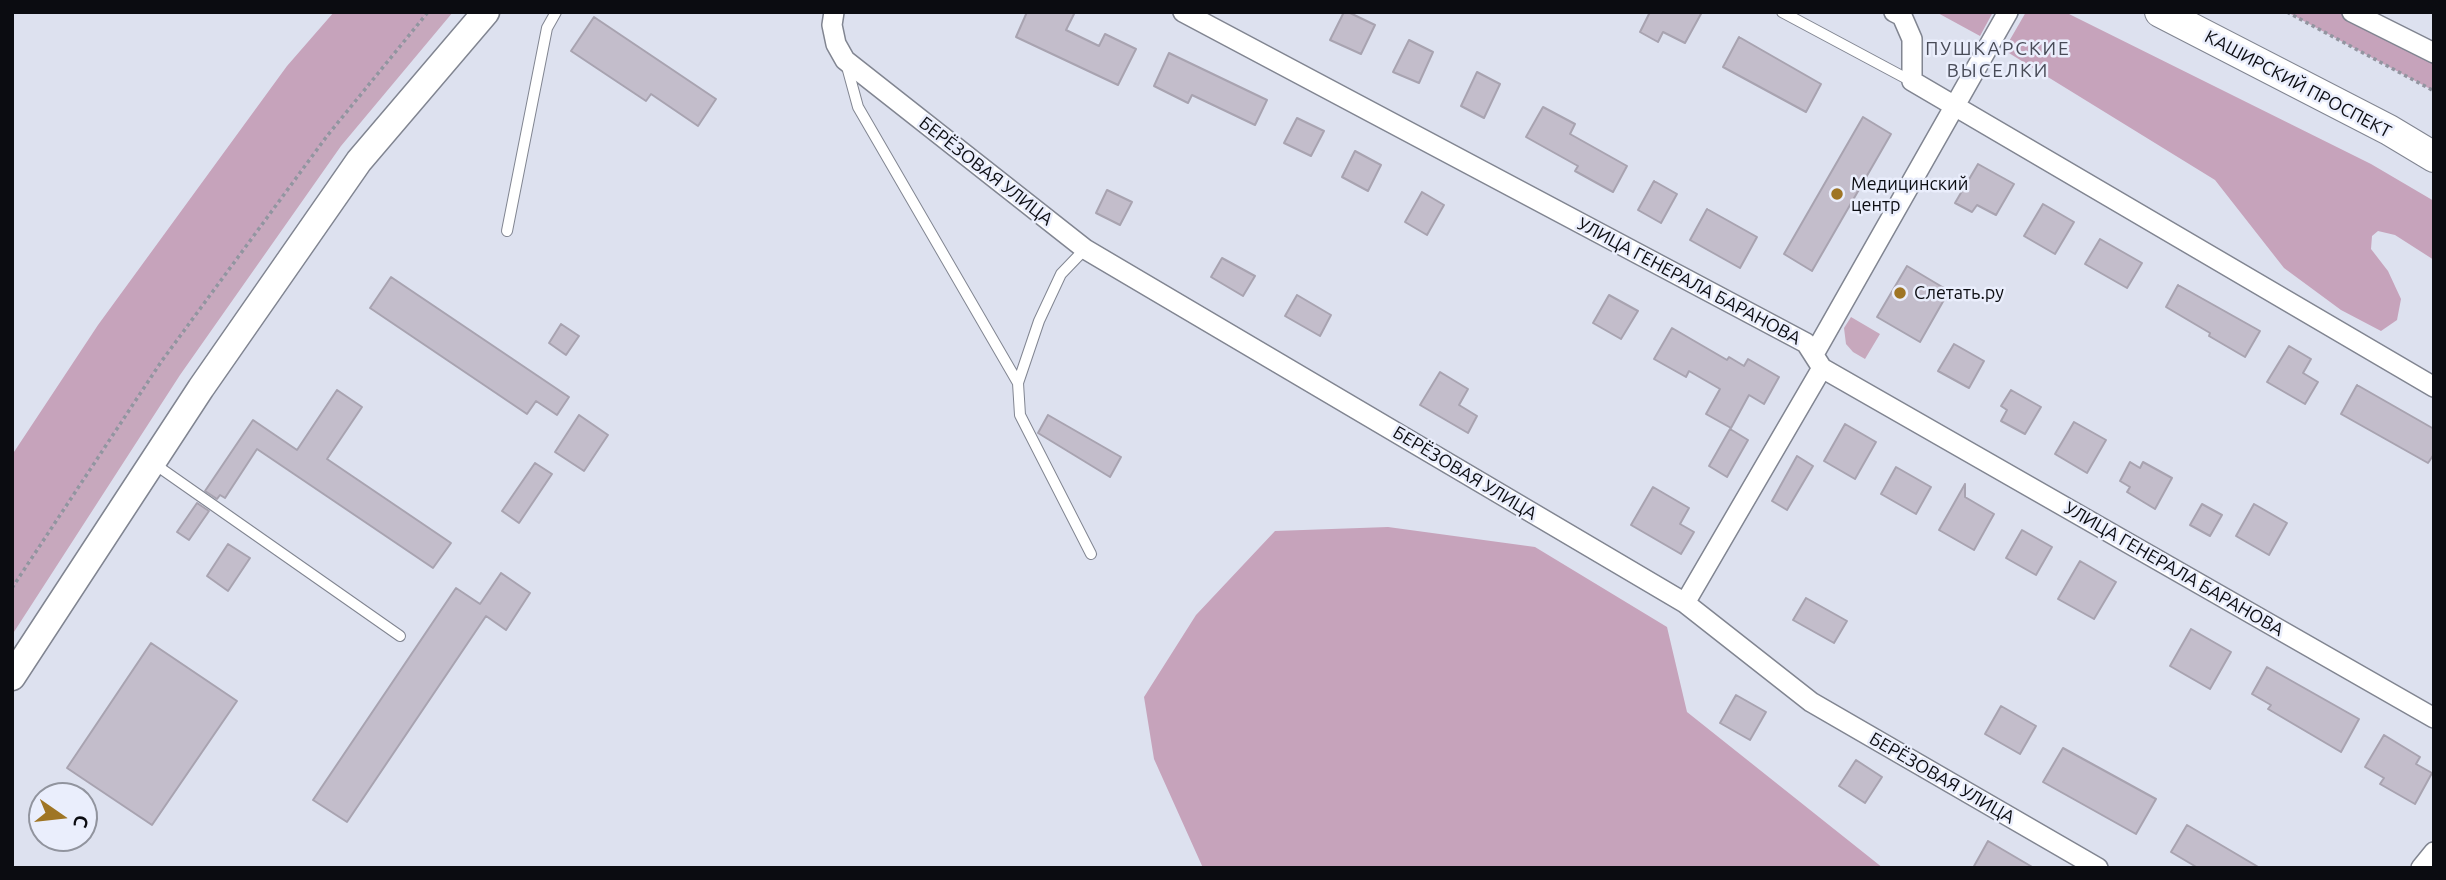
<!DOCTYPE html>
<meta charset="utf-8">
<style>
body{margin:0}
#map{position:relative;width:2446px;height:880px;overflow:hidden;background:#dde1ef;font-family:Ubuntu,sans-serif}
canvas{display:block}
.frame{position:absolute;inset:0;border:14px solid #0b0c11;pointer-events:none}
.north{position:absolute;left:28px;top:782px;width:70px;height:70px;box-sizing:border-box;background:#eaeefc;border:2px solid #91949e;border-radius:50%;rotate:104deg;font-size:19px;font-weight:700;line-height:28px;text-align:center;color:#0b0c11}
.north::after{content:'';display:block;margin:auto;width:24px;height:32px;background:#9f7524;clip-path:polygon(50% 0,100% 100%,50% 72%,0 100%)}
</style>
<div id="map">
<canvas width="2446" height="880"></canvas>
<div class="frame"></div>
<div class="north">С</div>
</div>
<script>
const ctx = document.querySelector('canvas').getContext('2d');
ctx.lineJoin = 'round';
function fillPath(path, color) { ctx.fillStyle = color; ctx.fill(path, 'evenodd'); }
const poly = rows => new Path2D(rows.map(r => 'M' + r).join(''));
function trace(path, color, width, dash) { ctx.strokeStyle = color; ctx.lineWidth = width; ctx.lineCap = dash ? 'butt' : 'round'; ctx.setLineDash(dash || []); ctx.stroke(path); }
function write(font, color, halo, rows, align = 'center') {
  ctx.font = font + ' Ubuntu,sans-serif'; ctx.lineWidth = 5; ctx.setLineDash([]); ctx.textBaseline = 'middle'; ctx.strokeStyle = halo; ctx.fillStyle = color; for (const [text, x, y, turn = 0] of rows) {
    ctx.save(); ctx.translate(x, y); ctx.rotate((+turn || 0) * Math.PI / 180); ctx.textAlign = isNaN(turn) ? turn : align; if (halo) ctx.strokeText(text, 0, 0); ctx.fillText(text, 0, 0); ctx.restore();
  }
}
fillPath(poly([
 [428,12,453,12,341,146,180,375,12,635,12,588,161,362,327,136],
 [1851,317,1880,334,1865,359,1853,352,1846,344,1844,328]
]), '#c7a8bd');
fillPath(poly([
 [334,12,428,12,327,136,161,362,12,588,12,455,98,325,287,66],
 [1936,12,1993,12,1980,36],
 [2026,12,2065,12,2371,164,2434,201,2434,260,2395,235,2378,231,2372,236,2371,249,2388,271,2401,299,2397,320,2381,331,2341,310,2284,268,2215,180,2004,50],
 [2287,12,2352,12,2434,53,2434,91],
 [1388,527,1535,547,1667,627,1687,712,1883,868,1203,868,1154,759,1144,697,1196,615,1275,531]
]), '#c6a3bb');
const building = poly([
 [1027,12,1075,12,1066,30,1099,46,1105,34,1136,49,1118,85,1016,37,1027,12],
 [1344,12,1348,12,1375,25,1361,54,1330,40,1344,12],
 [1650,12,1702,12,1685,43,1663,32,1658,42,1640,32,1650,12],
 [594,17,716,99,698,126,651,94,646,101,571,51,594,17],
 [1739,37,1821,84,1806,112,1723,67,1739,37],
 [1409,40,1433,52,1419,83,1393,72,1409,40],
 [1169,53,1267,100,1255,125,1192,95,1188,103,1154,86,1169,53],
 [1477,72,1500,84,1484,118,1461,106,1477,72],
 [1543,107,1575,124,1570,134,1627,166,1613,192,1575,171,1578,166,1526,137,1543,107],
 [1863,117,1891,134,1812,271,1784,254,1863,117],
 [1297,118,1324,131,1311,156,1284,143,1297,118],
 [1355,151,1381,165,1368,191,1342,177,1355,151],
 [1978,164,2014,184,1996,215,1977,205,1972,212,1955,203,1978,164],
 [1654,181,1677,194,1661,223,1638,210,1654,181],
 [1107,190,1132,202,1120,225,1096,213,1107,190],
 [1422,192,1444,205,1427,235,1405,222,1422,192],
 [2043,204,2074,222,2055,254,2024,236,2043,204],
 [1707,209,1757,237,1740,268,1690,240,1707,209],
 [2100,239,2142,263,2127,288,2085,264,2100,239],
 [1222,258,1255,276,1243,296,1211,277,1222,258],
 [1907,266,1949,291,1920,342,1877,317,1907,266],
 [391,277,569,397,557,415,536,401,527,414,370,308,391,277],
 [2178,285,2260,331,2245,357,2209,336,2210,333,2166,307,2178,285],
 [1297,295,1331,315,1320,336,1285,316,1297,295],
 [1609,295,1638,311,1621,339,1593,323,1609,295],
 [561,324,579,336,566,355,549,343,561,324],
 [1672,328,1727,360,1729,357,1744,366,1748,359,1779,377,1764,404,1749,395,1731,428,1706,414,1720,389,1689,371,1686,377,1654,359,1672,328],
 [1954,344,1984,361,1969,388,1938,371,1954,344],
 [2289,346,2311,359,2303,373,2318,382,2305,404,2267,382,2289,346],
 [1440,372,1468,389,1459,405,1477,416,1468,433,1420,405,1440,372],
 [2357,385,2434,429,2434,454,2428,463,2341,414,2357,385],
 [337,390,362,407,327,459,451,543,433,568,257,449,225,498,220,495,217,499,205,491,253,420,297,450,337,390],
 [2011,390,2041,407,2025,434,2001,421,2007,410,2001,406,2011,390],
 [579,415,608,435,584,471,555,452,579,415],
 [1048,415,1121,457,1110,477,1038,433,1048,415],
 [2074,422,2106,440,2087,473,2055,454,2074,422],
 [1845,424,1876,442,1855,479,1824,461,1845,424],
 [1730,429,1748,440,1727,477,1709,466,1730,429],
 [1797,456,1813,466,1787,510,1772,501,1797,456],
 [2130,462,2140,468,2143,462,2172,478,2155,509,2127,492,2130,487,2120,481,2130,462],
 [535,463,552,474,519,523,502,511,535,463],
 [1896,467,1931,487,1916,514,1881,494,1896,467],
 [1965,484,1965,497,1994,514,1974,550,1939,530,1965,484],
 [1653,487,1689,508,1680,524,1694,532,1681,554,1631,525,1653,487],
 [197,503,209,511,189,540,177,532,197,503],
 [2202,504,2222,515,2210,536,2190,525,2202,504],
 [2254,504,2287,523,2269,555,2236,536,2254,504],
 [2022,530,2052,547,2036,575,2006,558,2022,530],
 [228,544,250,558,228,591,207,576,228,544],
 [2080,561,2116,582,2094,619,2058,599,2080,561],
 [501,573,530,593,506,630,486,616,347,822,313,800,456,588,480,604,501,573],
 [1806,598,1847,621,1834,643,1793,620,1806,598],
 [2191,629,2231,652,2210,689,2170,666,2191,629],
 [151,643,237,701,152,825,67,768,151,643],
 [2267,667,2359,719,2341,752,2268,709,2271,705,2252,694,2267,667],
 [1736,695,1766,712,1750,740,1720,723,1736,695],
 [2001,706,2036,726,2020,754,1985,734,2001,706],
 [2384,735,2420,757,2416,764,2432,773,2415,804,2380,784,2384,778,2365,767,2384,735],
 [2063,748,2156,799,2136,834,2043,782,2063,748],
 [1856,760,1882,777,1865,803,1839,786,1856,760],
 [2187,825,2216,842,2260,868,2198,868,2171,852,2187,825],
 [1988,841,2034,868,1973,868,1988,841]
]);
fillPath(building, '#c3bdcb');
trace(building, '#a8a3b0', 2);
const service = poly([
 [1782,12,1911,81],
 [846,63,858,107,1018,383],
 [507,231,547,28,556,12],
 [1085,249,1061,274,1039,321,1018,383,1020,415,1091,554],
 [153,463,400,636]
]);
const minor = poly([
 [834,12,832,25,836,44,845,60,1085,249,1685,603,1811,702,2098,868],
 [1183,12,1806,343,1822,368,2434,718],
 [1894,12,1902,16,1912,39,1912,81,2434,387],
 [2352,12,2434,53],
 [1814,354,2008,12],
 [1685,603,1822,368],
 [2421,868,2434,852]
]);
const secondary = poly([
 [12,677,201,388,359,161,486,12]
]);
const primary = poly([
 [2160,12,2389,130,2434,157]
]);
trace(service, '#818591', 12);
trace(minor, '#818591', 22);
trace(secondary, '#818591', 29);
trace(primary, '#818591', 32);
trace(poly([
 [2287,12,2434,91],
 [12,588,161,362,327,136,428,12]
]), '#9295a0', 3.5, [3.5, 3.5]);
trace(service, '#fff', 10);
trace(minor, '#fff', 19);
trace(secondary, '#fff', 26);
trace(primary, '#fff', 30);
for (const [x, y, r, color] of [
 [1837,194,7,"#9f7524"],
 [1900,293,7,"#9f7524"]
]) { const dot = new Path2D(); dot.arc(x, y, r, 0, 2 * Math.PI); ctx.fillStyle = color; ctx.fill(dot); trace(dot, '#eaeefc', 2.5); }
write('18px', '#0b0c11', '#eaeefc', [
 ["КАШИРСКИЙ ПРОСПЕКТ",2298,84,28],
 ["БЕРЁЗОВАЯ УЛИЦА",986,171,38],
 ["УЛИЦА ГЕНЕРАЛА БАРАНОВА",1689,281,28],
 ["БЕРЁЗОВАЯ УЛИЦА",1465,473,31],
 ["УЛИЦА ГЕНЕРАЛА БАРАНОВА",2174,569,30],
 ["БЕРЁЗОВАЯ УЛИЦА",1942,778,30]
]);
write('18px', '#0b0c11', '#eaeefc', [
 ["Медицинский",1851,184],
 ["центр",1851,205],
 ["Слетать.ру",1914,293]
], 'left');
ctx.letterSpacing = '2px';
write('19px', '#484b57', '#eaeefc', [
 ["ПУШКАРСКИЕ",1998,49],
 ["ВЫСЕЛКИ",1998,71]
]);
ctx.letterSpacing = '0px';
</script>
